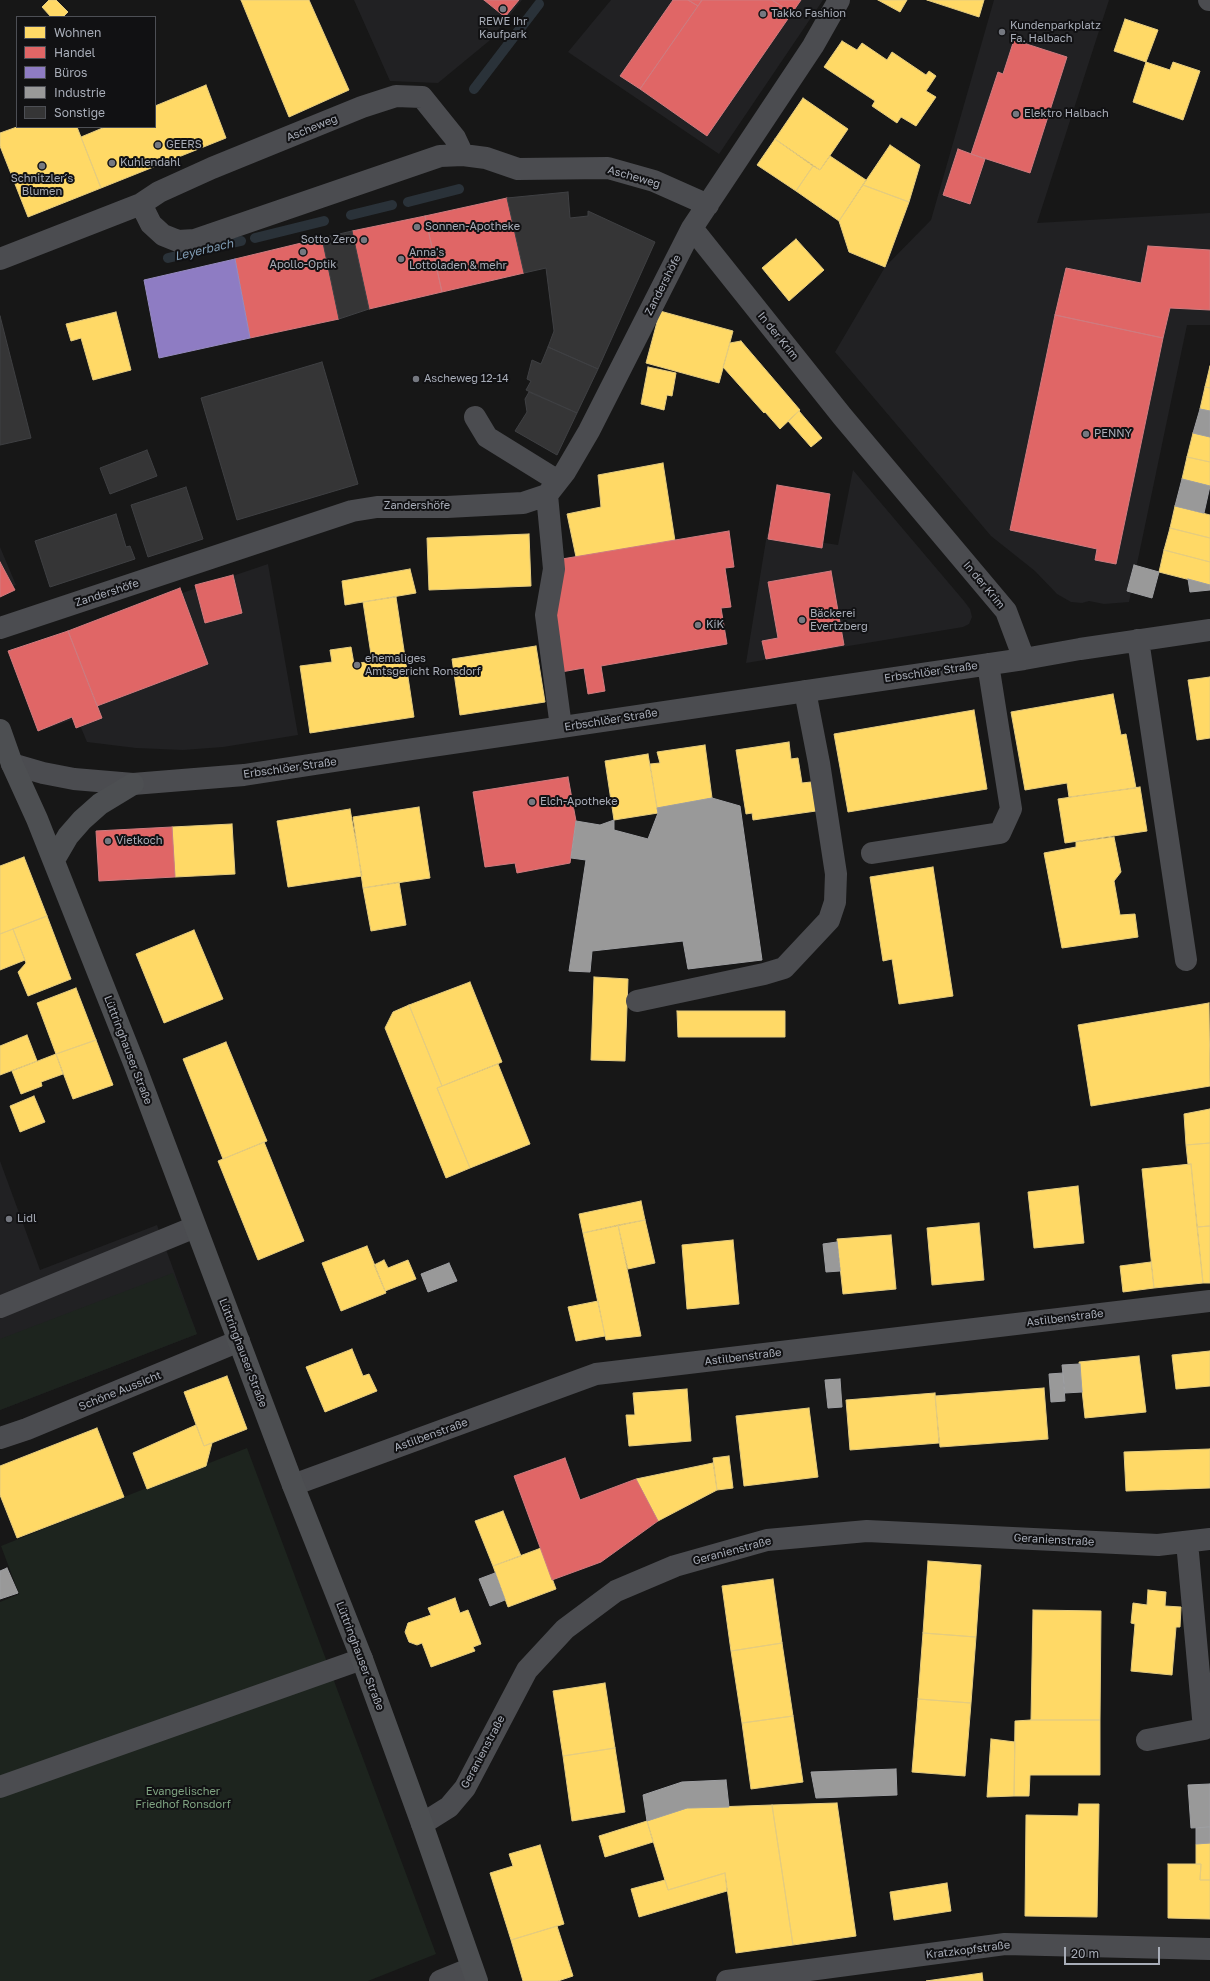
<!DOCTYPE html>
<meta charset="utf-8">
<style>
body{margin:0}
#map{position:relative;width:1210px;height:1981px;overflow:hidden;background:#171717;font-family:"Golos Text",sans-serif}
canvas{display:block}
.legend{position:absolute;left:16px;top:16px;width:140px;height:112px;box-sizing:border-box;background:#111113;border:1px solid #4d4f55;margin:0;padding:5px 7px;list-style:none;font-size:12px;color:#a8adb8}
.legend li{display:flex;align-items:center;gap:8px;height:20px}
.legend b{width:20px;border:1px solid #4d4f55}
.scale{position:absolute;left:1064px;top:1947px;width:96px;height:18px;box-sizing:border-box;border:2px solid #a8adb8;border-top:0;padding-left:5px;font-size:12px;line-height:14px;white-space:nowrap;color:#a8adb8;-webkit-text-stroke:3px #111113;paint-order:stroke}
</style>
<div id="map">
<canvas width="1210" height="1981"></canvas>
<ul class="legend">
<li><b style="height:11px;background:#ffd966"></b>Wohnen</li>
<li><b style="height:11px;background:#e06666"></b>Handel</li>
<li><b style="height:11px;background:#8e7cc3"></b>Büros</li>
<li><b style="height:11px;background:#999"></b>Industrie</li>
<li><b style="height:11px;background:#353536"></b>Sonstige</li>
</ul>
<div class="scale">20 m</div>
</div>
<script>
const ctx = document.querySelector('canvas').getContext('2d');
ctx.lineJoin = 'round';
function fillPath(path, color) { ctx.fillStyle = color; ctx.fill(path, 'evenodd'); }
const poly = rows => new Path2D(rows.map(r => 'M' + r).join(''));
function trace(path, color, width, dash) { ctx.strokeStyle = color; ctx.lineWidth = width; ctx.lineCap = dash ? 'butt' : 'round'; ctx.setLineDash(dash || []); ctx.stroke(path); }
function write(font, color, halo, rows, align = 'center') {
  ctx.font = font + ' "Golos Text",sans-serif'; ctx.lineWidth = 4; ctx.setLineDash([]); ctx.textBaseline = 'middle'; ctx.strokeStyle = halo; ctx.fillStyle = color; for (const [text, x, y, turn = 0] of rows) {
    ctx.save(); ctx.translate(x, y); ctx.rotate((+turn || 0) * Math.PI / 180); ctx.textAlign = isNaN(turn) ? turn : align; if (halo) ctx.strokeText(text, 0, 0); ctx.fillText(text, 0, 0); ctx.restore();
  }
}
fillPath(poly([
 [354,0,522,0,489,41,438,83,390,81],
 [611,0,823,0,719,154,568,52],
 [994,0,1109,0,1037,223,1210,213,1210,325,1187,325,1129,602,1104,604,1089,601,1082,603,1071,602,1057,594,1035,571,991,536,835,352,885,267,931,220],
 [853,470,964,601,970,609,972,617,969,624,963,627,746,663,767,534,838,545],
 [0,547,16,585,0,591],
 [268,564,298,735,223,747,183,750,136,748,87,742,77,718,45,729,15,651,46,639],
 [0,1161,40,1270,157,1225,197,1334,0,1410]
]), '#212123');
fillPath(poly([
 [173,1273,197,1334,0,1410,0,1339],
 [247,1448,436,1954,368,1981,0,1981,0,1602,19,1594,1,1546]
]), '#1d241e');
const homes = poly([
 [49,0,56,0,68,12,63,17,51,17,42,7,49,0],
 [241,0,309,0,349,90,289,117,241,0],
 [878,0,907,0,900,12,878,0],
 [927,0,984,0,979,17,927,0],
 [1125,19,1158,30,1146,62,1114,51,1125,19],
 [842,41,857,50,862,43,887,60,892,52,926,75,929,71,936,76,926,91,936,97,916,126,901,117,897,123,872,106,875,101,824,67,842,41],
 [1146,62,1170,70,1173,62,1200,71,1183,120,1133,102,1146,62],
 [206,85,226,138,101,188,81,137,105,127,155,127,155,106,206,85],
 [803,98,848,129,820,170,775,139,803,98],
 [17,127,77,127,101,188,28,217,0,146,0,133,17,127],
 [775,139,813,166,796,191,757,165,775,139],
 [890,145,920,165,909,202,863,185,890,145],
 [830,156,866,180,839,221,796,191,813,166,820,170,830,156],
 [863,185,909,202,885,267,849,252,839,221,863,185],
 [796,239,824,270,789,301,762,268,796,239],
 [660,311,733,331,719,383,646,363,660,311],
 [116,312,131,370,93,380,81,338,71,341,66,324,116,312],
 [741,341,800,410,780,429,765,412,764,413,723,367,730,343,741,341],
 [1210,366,1210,388,1205,387,1210,366],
 [648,367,676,373,672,396,667,395,664,410,641,404,648,367],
 [1205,387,1210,388,1210,411,1200,409,1205,387],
 [799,411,822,438,811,447,788,421,799,411],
 [1193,433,1210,437,1210,462,1187,457,1193,433],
 [1187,457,1210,462,1210,486,1182,479,1187,457],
 [663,463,675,541,576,557,567,514,601,507,598,475,663,463],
 [1175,506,1210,515,1210,538,1170,528,1175,506],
 [1170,528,1210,538,1210,562,1164,550,1170,528],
 [529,534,531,586,429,590,427,538,529,534],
 [1164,550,1210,562,1210,585,1159,572,1164,550],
 [410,569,416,593,345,605,342,581,410,569],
 [396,597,414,717,310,733,300,666,332,662,330,650,351,647,354,664,372,661,363,602,396,597],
 [536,646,545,702,460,715,452,659,536,646],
 [1210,677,1210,738,1197,740,1188,680,1210,677],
 [1113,694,1121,735,1126,734,1136,788,1069,797,1067,783,1025,790,1011,712,1113,694],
 [974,710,987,789,848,812,834,734,974,710],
 [789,742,791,759,798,758,802,783,811,782,816,811,753,820,752,813,746,814,736,750,789,742],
 [705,745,712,798,657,808,650,764,660,763,657,752,705,745],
 [648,754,658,813,614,820,605,761,648,754],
 [1140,787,1147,831,1065,843,1058,799,1140,787],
 [419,807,430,878,363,888,353,817,419,807],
 [350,809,362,876,288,887,277,821,350,809],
 [232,824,235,874,175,877,172,827,232,824],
 [1114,837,1121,872,1114,881,1120,915,1135,914,1138,937,1062,948,1044,853,1076,847,1076,842,1114,837],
 [24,857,47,916,0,934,0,866,24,857],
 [933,867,953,996,899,1004,892,959,883,961,870,877,933,867],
 [399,882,406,925,371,931,363,888,399,882],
 [47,916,71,979,28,996,18,972,26,963,13,929,47,916],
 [13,929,25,960,0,970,0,934,13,929],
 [194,930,223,999,164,1023,136,954,194,930],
 [594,977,628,979,625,1061,591,1060,594,977],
 [470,982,502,1062,442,1086,409,1005,470,982],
 [76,988,96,1040,56,1054,37,1003,76,988],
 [1209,1003,1210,1086,1091,1106,1078,1025,1209,1003],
 [409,1005,442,1086,437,1088,470,1168,446,1178,385,1028,393,1012,409,1005],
 [677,1011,785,1011,785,1037,678,1037,677,1011],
 [27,1035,37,1061,0,1075,0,1046,27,1035],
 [96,1040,113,1085,73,1099,56,1054,96,1040],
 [226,1042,267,1141,223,1159,183,1059,226,1042],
 [56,1054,63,1074,41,1082,42,1086,21,1094,12,1071,56,1054],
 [498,1064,530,1144,470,1168,437,1088,498,1064],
 [34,1096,45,1122,20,1132,10,1106,34,1096],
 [1210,1109,1210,1143,1186,1145,1184,1114,1210,1109],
 [264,1142,304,1241,258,1260,218,1161,264,1142],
 [1210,1143,1210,1226,1197,1227,1191,1164,1188,1164,1186,1145,1210,1143],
 [1191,1164,1203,1283,1154,1288,1142,1169,1191,1164],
 [1078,1186,1084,1243,1034,1248,1028,1192,1078,1186],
 [641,1201,645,1220,583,1233,579,1214,641,1201],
 [645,1220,655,1263,628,1269,618,1225,645,1220],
 [979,1223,984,1280,932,1285,927,1228,979,1223],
 [618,1225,641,1336,606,1340,583,1233,618,1225],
 [1210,1226,1210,1283,1203,1283,1197,1227,1210,1226],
 [891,1235,896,1289,843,1294,837,1239,891,1235],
 [733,1240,739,1304,687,1309,682,1245,733,1240],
 [367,1246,386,1293,341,1311,322,1263,367,1246],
 [384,1260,388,1268,408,1260,416,1279,385,1291,374,1265,384,1260],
 [1151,1262,1154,1288,1123,1292,1120,1266,1151,1262],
 [598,1301,605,1336,576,1341,568,1307,598,1301],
 [352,1349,363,1376,369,1374,377,1391,325,1412,306,1367,352,1349],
 [1210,1351,1210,1386,1176,1389,1172,1355,1210,1351],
 [1139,1356,1146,1412,1085,1418,1079,1362,1139,1356],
 [227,1376,247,1429,204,1446,184,1392,227,1376],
 [1044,1388,1048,1439,940,1447,935,1396,1044,1388],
 [687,1389,691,1441,629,1446,626,1415,635,1415,633,1393,687,1389],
 [935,1393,939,1443,850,1450,846,1400,935,1393],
 [809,1408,818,1477,744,1486,736,1416,809,1408],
 [196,1425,204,1446,212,1443,206,1466,147,1489,133,1453,196,1425],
 [97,1428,124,1497,17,1538,0,1495,0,1466,97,1428],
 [1210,1449,1210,1488,1126,1491,1124,1452,1210,1449],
 [729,1456,733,1488,717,1490,713,1458,729,1456],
 [713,1463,717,1490,658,1521,636,1479,713,1463],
 [503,1511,521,1556,493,1566,475,1521,503,1511],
 [541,1548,556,1589,508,1607,493,1566,541,1548],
 [928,1561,981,1565,976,1637,923,1633,928,1561],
 [773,1579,782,1643,731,1651,722,1586,773,1579],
 [1148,1590,1166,1592,1165,1606,1181,1607,1180,1627,1176,1627,1172,1675,1131,1671,1135,1624,1131,1623,1133,1603,1147,1605,1148,1590],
 [455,1598,460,1613,468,1610,481,1644,473,1647,475,1651,431,1667,422,1643,417,1645,409,1642,405,1632,408,1623,431,1615,428,1608,455,1598],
 [1033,1610,1101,1611,1100,1720,1031,1720,1033,1610],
 [923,1633,976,1637,971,1703,918,1699,923,1633],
 [782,1643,793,1716,742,1723,731,1651,782,1643],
 [605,1683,615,1748,563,1756,553,1691,605,1683],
 [918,1699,971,1703,965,1776,912,1772,918,1699],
 [793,1716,803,1782,751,1789,742,1723,793,1716],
 [1031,1720,1100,1720,1100,1775,1030,1775,1029,1796,1014,1796,1015,1721,1031,1720],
 [991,1739,1015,1742,1014,1796,987,1797,991,1739],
 [615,1748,625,1812,572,1821,563,1756,615,1748],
 [837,1803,856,1936,793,1945,772,1805,837,1803],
 [1079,1804,1099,1804,1097,1917,1025,1916,1026,1815,1078,1816,1079,1804],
 [772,1805,793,1945,736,1953,725,1873,668,1890,647,1821,687,1808,772,1805],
 [647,1821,653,1842,605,1857,599,1836,647,1821],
 [1210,1843,1210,1880,1200,1880,1201,1864,1196,1864,1196,1844,1210,1843],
 [540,1845,564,1924,511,1940,490,1873,513,1866,509,1854,540,1845],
 [1168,1864,1201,1864,1200,1880,1210,1880,1210,1919,1168,1918,1168,1864],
 [725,1873,727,1891,639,1917,631,1889,665,1880,668,1890,725,1873],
 [947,1883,951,1911,894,1920,890,1892,947,1883],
 [557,1926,573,1976,558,1981,523,1981,511,1940,557,1926],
 [982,1973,983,1981,926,1981,982,1973]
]);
fillPath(homes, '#ffd966');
trace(homes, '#e5cc7f', 1);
const shops = poly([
 [484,0,519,0,505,17,484,0],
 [673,0,688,0,698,6,640,89,620,76,673,0],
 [688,0,702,0,698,6,688,0],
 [702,0,772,0,792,13,707,136,640,89,702,0],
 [772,0,801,0,792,13,772,0],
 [1014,40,1067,57,1030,173,971,154,998,72,1003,74,1014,40],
 [958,149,985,159,970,204,943,195,958,149],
 [507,198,524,273,442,292,425,216,507,198],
 [425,216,442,292,369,309,352,231,425,216],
 [322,238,339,319,250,338,235,259,322,238],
 [1148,246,1210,250,1210,310,1170,308,1163,338,1055,315,1066,268,1141,283,1148,246],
 [1055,315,1163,338,1116,564,1095,560,1097,549,1010,530,1055,315],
 [777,485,830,494,822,548,768,539,777,485],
 [729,531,734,567,725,568,731,607,721,608,727,644,601,666,605,691,588,694,584,668,561,672,552,593,556,560,729,531],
 [0,562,15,590,0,597,0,562],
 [831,571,844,645,766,659,762,641,778,638,768,582,831,571],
 [233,575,242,613,205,623,195,585,233,575],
 [180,588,208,664,97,706,68,631,180,588],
 [68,631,102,718,76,728,72,717,38,731,8,651,68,631],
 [568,777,576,821,570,863,517,873,515,863,485,867,473,792,568,777],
 [172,827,175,877,99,881,96,831,172,827],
 [565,1458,580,1500,636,1479,658,1521,601,1562,552,1580,514,1476,565,1458]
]);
fillPath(shops, '#e06666');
trace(shops, '#cf7b7f', 1);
const offices = poly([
 [235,259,250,338,159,358,144,280,235,259]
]);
fillPath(offices, '#8e7cc3');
trace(offices, '#968bc0', 1);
const industry = poly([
 [1200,409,1210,411,1210,437,1193,433,1200,409],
 [1182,479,1210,486,1204,513,1175,506,1182,479],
 [1134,565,1159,572,1152,598,1127,591,1134,565],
 [1188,579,1210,585,1210,590,1190,592,1188,579],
 [712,798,740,806,762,960,688,969,683,941,592,951,590,972,569,971,586,860,571,858,576,821,600,825,614,820,614,830,648,839,658,813,657,808,712,798],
 [837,1242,840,1271,826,1272,823,1244,837,1242],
 [449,1263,457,1281,428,1292,421,1274,449,1263],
 [1080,1364,1082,1392,1065,1393,1062,1365,1080,1364],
 [1063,1373,1065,1401,1051,1402,1049,1374,1063,1373],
 [840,1379,842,1407,828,1408,825,1380,840,1379],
 [7,1568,18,1593,0,1599,0,1571,7,1568],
 [495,1573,505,1600,490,1606,479,1579,495,1573],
 [896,1769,897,1795,816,1798,811,1772,896,1769],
 [726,1780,729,1807,687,1808,647,1821,643,1795,682,1782,726,1780],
 [1210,1784,1210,1827,1191,1828,1188,1785,1210,1784],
 [1210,1827,1210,1843,1196,1844,1196,1828,1210,1827]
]);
fillPath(industry, '#999');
trace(industry, '#9e9fa2', 1);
trace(poly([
 [474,89,539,4],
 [408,202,459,189],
 [351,215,392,205],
 [255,238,324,221],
 [168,258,241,241]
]), '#2a3239', 10);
const building = poly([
 [568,192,570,218,588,216,588,211,655,242,598,369,548,347,554,331,546,268,524,273,507,198,568,192],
 [352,231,369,309,339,319,322,238,352,231],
 [0,316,31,438,0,445,0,316],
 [548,347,598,369,577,413,526,390,531,381,527,379,532,360,541,364,548,347],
 [322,362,358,484,237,520,201,398,322,362],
 [529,392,577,413,557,455,515,431,527,412,525,399,529,392],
 [147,450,157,476,110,494,100,468,147,450],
 [186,487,203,539,148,557,131,505,186,487],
 [116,514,126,547,130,546,135,559,50,587,35,541,116,514]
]);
fillPath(building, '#353536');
trace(building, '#3f4043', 1);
trace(poly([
 [1209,0,1210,0],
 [141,204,151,224,163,235,178,241,195,240,440,156,463,155,486,158,518,169,608,168,654,181,708,205],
 [692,228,842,416,1006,611,1024,659],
 [0,259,141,204,159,192,212,168,362,107,396,96,422,97,455,138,463,155],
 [475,417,487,437,558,481],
 [547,495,554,569,546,615,561,727],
 [0,628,352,511,377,507,447,507,523,503,547,495,565,472,589,431,692,228,813,46,839,0],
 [1138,640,1186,960],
 [12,764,43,773,74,779,133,784,244,775,406,750,1024,659,1080,649,1210,630],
 [872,853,1000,833,1011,809,988,664],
 [637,1001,764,974,784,968,829,920,835,902,836,874,819,763,805,691],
 [0,1307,195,1227],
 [0,1438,27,1429,239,1341],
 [293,1485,596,1374,1210,1301],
 [1147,1740,1204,1729,1187,1542],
 [0,1787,362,1659],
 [422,1824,449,1807,465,1788,527,1670,565,1629,616,1591,675,1566,767,1540,867,1531,1158,1545,1210,1539],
 [440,1981,472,1968],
 [727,1981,1005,1944,1210,1949]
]), '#4b4c50', 22);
trace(poly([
 [0,730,12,764,37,819,134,1063,293,1485,362,1659,422,1824,477,1981],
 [54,860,68,836,82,820,100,804,133,784]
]), '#4d4f52', 22);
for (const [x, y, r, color] of [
 [503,9,4,"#757880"],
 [763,14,4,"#757880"],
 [1002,32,4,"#757880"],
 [1016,114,4,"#757880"],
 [158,145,4,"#757880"],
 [112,163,4,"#757880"],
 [42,166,4,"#757880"],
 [417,227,4,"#757880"],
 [364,240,4,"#757880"],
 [303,252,4,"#757880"],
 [401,259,4,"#757880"],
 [416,379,4,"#757880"],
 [1086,434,4,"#757880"],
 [802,620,4,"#757880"],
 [698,625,4,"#757880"],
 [357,665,4,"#757880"],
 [532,802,4,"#757880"],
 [108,841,4,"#757880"],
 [9,1219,4,"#757880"]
]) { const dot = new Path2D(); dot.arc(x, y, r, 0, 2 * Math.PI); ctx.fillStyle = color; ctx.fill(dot); trace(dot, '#111113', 1.5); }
write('11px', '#a8adb8', '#111113', [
 ["Takko Fashion",771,14],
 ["REWE Ihr",503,22,"center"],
 ["Kaufpark",503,35,"center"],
 ["Kundenparkplatz",1010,26],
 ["Fa. Halbach",1010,39],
 ["Elektro Halbach",1024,114],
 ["GEERS",166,145],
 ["Kuhlendahl",120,163],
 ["Schnitzler´s",42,179,"center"],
 ["Blumen",42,192,"center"],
 ["Sonnen-Apotheke",425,227],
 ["Sotto Zero",356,240,"right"],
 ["Anna's",409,253],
 ["Lottoladen & mehr",409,266],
 ["Apollo-Optik",303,265,"center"],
 ["Ascheweg 12-14",424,379],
 ["PENNY",1094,434],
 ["Bäckerei",810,614],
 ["Evertzberg",810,627],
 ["KiK",706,625],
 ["ehemaliges",365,659],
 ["Amtsgericht Ronsdorf",365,672],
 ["Elch-Apotheke",540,802],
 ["Vietkoch",116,841],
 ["Lidl",17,1219]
], 'left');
write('11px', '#a8adb8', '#111113', [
 ["Ascheweg",312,128,-22],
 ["Ascheweg",634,177,16],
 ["Zandershöfe",663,285,-63],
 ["In der Krim",778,336,51],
 ["Zandershöfe",417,506],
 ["In der Krim",984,585,50],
 ["Zandershöfe",107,593,-18],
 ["Erbschlöer Straße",931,672,-8],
 ["Erbschlöer Straße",611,720,-9],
 ["Erbschlöer Straße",290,768,-8],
 ["Lüttringhauser Straße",128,1050,69],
 ["Astilbenstraße",1065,1318,-7],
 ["Lüttringhauser Straße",243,1353,69],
 ["Astilbenstraße",743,1357,-7],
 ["Schöne Aussicht",120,1391,-22],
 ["Astilbenstraße",431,1435,-20],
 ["Geranienstraße",1054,1540,3],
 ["Geranienstraße",732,1551,-15],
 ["Lüttringhauser Straße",360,1656,69],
 ["Geranienstraße",483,1752,-62],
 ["Kratzkopfstraße",968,1950,-7]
]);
write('11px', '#7fa381', '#111113', [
 ["Evangelischer",183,1792],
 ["Friedhof Ronsdorf",183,1805]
]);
write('italic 12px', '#7f9bb3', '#111113', [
 ["Leyerbach",204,250,-13]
]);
</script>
